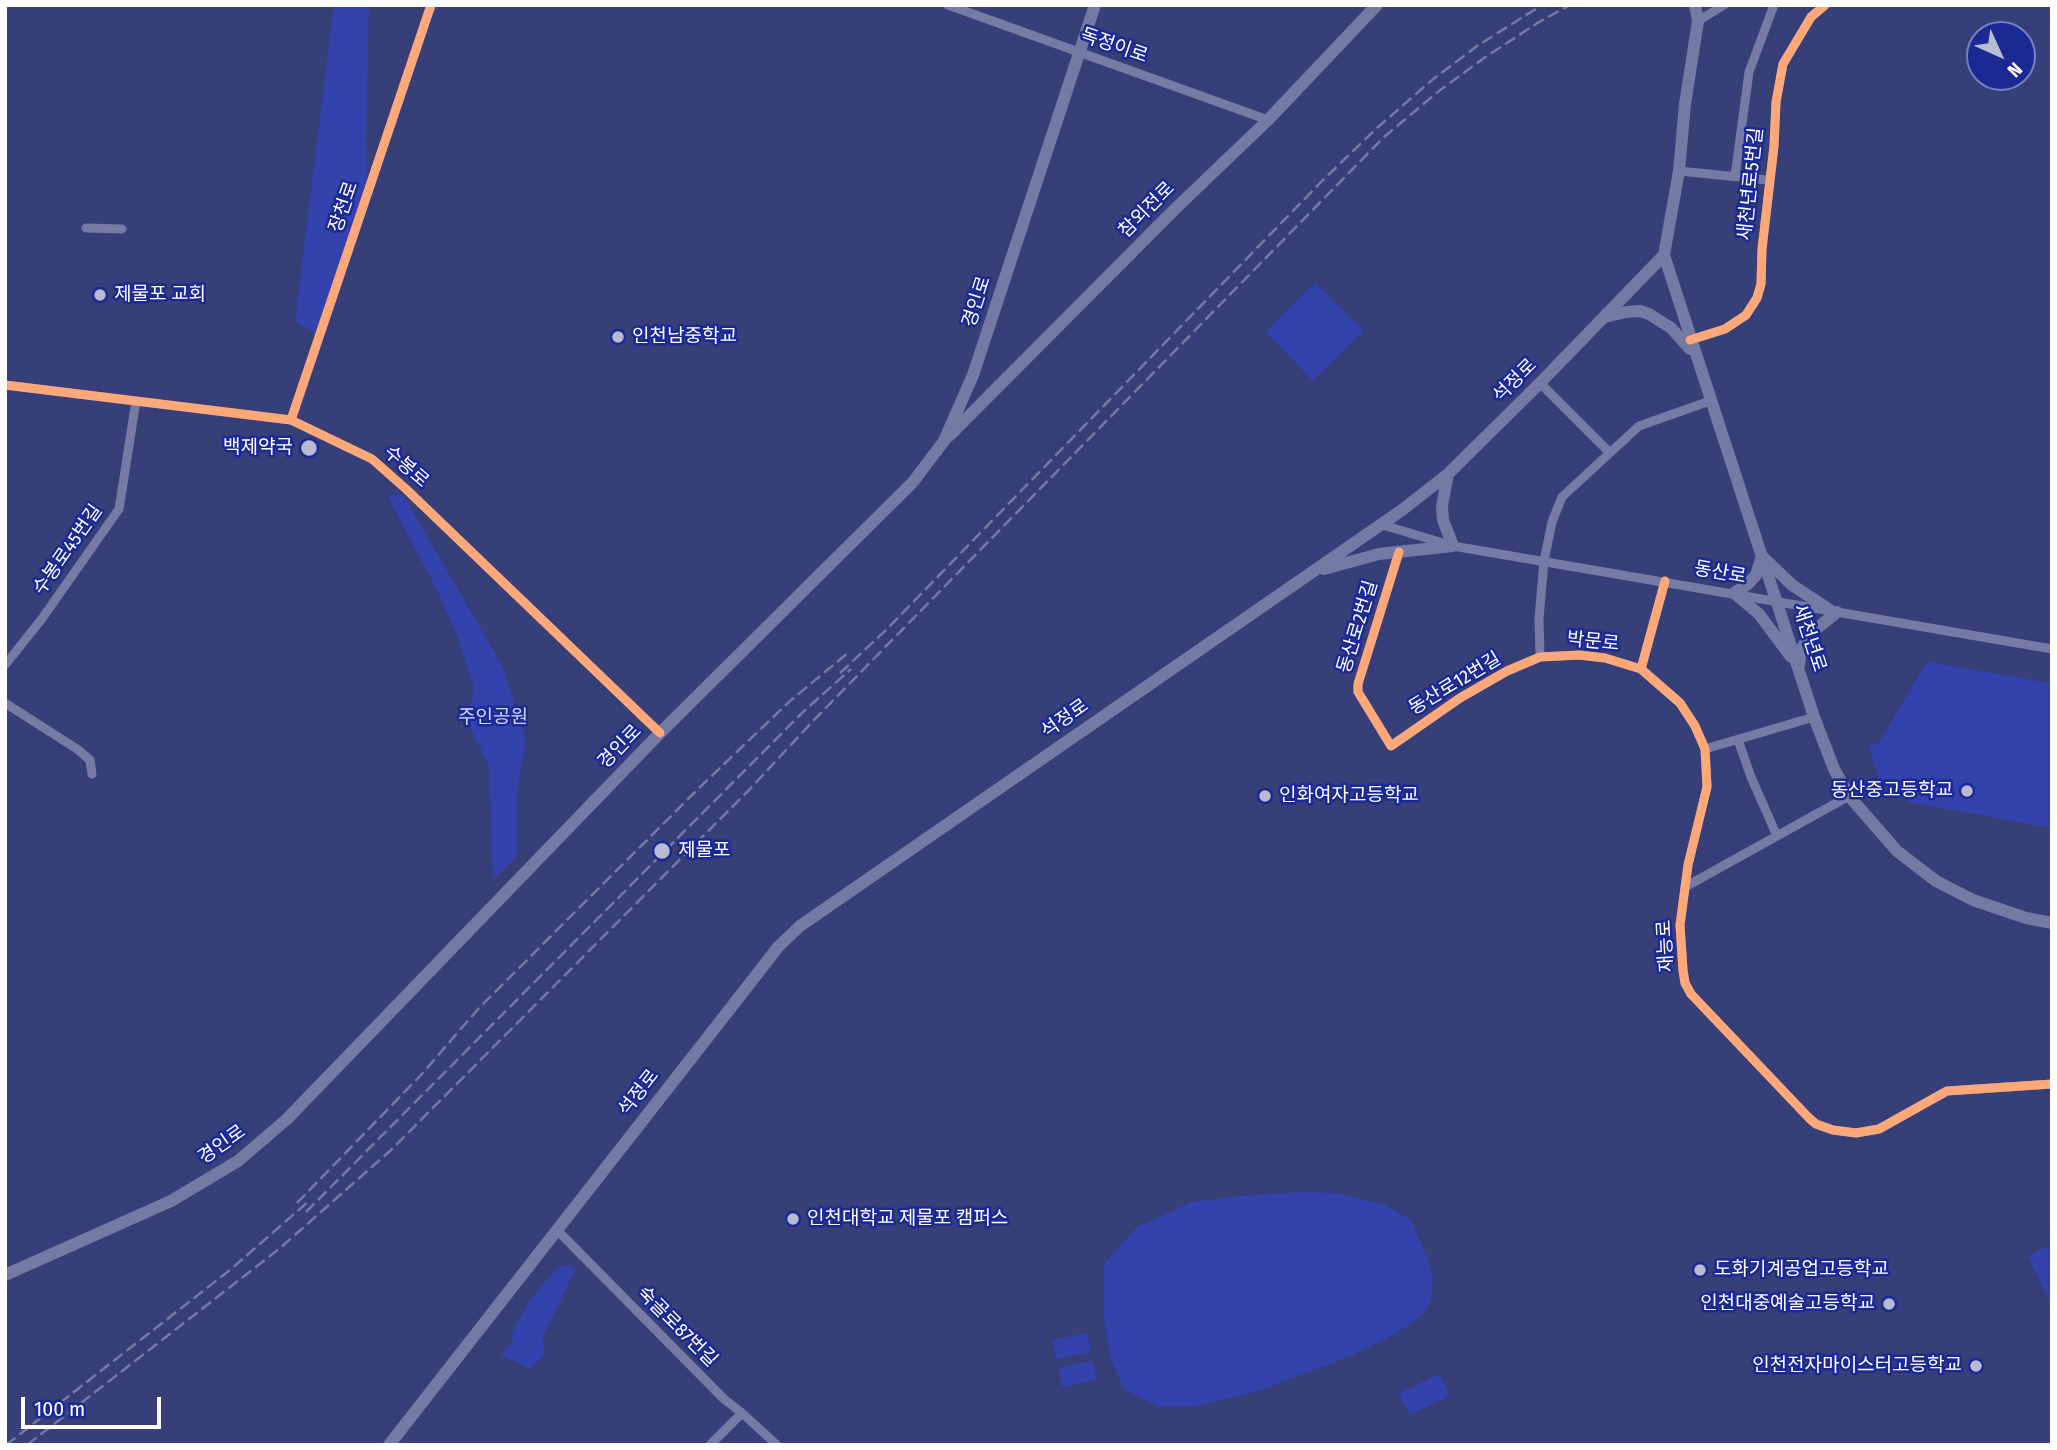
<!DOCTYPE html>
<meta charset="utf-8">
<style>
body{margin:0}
#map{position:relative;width:2057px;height:1450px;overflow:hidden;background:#373f79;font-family:"Fira Sans Condensed",sans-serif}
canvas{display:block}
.frame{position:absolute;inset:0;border:7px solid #fff;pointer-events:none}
.north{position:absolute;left:1966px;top:21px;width:70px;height:70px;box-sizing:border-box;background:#1b2995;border:2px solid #767fbf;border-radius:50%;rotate:135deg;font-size:19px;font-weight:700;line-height:28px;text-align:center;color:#fff}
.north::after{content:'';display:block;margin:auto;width:24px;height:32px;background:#b9bcd0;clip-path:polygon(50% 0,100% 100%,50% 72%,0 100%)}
.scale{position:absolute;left:21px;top:1397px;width:140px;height:32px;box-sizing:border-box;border:4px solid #fff;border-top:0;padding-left:9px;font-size:21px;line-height:24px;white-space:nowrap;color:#fff;-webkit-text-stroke:5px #1b2995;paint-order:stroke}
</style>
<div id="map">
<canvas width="2057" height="1450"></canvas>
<div class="frame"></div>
<div class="north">N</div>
<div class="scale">100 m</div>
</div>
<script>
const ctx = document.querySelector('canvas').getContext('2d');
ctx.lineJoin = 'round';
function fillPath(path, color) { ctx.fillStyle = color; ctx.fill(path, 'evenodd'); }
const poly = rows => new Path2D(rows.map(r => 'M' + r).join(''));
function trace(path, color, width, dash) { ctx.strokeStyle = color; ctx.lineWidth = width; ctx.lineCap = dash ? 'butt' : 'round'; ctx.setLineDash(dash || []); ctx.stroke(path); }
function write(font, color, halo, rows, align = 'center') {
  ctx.font = font + ' "Fira Sans Condensed","Noto Sans KR",sans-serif'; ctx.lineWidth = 5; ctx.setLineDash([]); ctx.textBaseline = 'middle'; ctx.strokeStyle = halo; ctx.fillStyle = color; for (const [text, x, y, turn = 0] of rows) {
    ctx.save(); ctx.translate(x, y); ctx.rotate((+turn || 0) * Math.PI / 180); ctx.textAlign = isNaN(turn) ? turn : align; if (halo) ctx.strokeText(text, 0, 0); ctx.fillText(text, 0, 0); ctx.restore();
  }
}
fillPath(poly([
 [334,5,369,5,366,142,368,190,319,335,295,321],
 [1315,283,1364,331,1313,381,1266,332],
 [387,495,403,495,503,667,526,740,517,794,517,856,493,880,489,766,467,721,474,688,459,640,438,592],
 [1927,662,2050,683,2052,677,2052,828,1909,802,1896,778,1881,784,1868,746,1878,744],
 [1301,1192,1338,1193,1387,1206,1411,1220,1428,1260,1433,1279,1431,1299,1426,1311,1414,1322,1389,1337,1353,1355,1258,1391,1197,1406,1158,1407,1124,1389,1111,1359,1104,1319,1104,1265,1137,1227,1192,1202,1241,1196],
 [2052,1244,2052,1308,2028,1256],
 [558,1266,571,1266,575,1270,543,1337,544,1355,530,1369,501,1355,514,1340,510,1336,528,1303],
 [1087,1333,1091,1352,1056,1359,1052,1340],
 [1093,1361,1096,1380,1062,1387,1058,1368],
 [1440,1374,1450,1396,1409,1415,1399,1393]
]), '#3342ac');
trace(poly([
 [948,5,1268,120],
 [1698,21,1724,5],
 [1679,171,1768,180],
 [1735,176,1749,72,1774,5],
 [86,228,122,229],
 [1690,340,1725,329,1746,315,1757,298,1761,284,1762,249,1774,146,1776,102,1783,64,1811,17,1825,5],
 [1540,383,1608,451],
 [5,385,291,420,372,459,406,489,660,733],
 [291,420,431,5],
 [1383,525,1453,546,2052,649],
 [1399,552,1358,684,1358,692,1391,746,1460,698,1507,671,1540,657,1579,655,1605,658,1641,669],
 [1665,581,1641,669,1680,703,1695,726,1705,749,1707,787,1688,865,1680,925,1683,970,1685,983,1691,994,1809,1118,1816,1124,1833,1130,1856,1133,1879,1129,1947,1091,2052,1084],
 [1540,657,1539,618,1544,561,1552,522,1562,497,1639,426,1710,401],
 [5,665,41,620,119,509,136,401],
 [5,703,77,749,90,760,92,774],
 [1738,740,1751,777,1777,836],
 [1705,749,1814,717],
 [1685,887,1849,796],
 [558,1231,724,1399,742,1413,710,1445],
 [742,1413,777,1445]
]), '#757ba4', 9);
trace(poly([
 [1664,255,1814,717,1834,769,1849,796,1897,851,1936,881,1973,900,2026,918,2052,923],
 [1604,317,1626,312,1640,311,1649,314,1671,328,1690,349],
 [949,436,1176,208,1268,120,1377,5],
 [1324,569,1379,554,1453,546,1443,520,1442,506,1448,474],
 [1791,657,1759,614,1734,593,1748,584,1756,575,1762,556,1792,585,1830,610],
 [1799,665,1801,650,1810,634,1837,612],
 [5,1275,171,1201,238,1161,287,1119,660,733,913,482,944,441,973,375,1095,5],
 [389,1445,747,987,778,947,800,926,1402,510,1448,474,1540,383,1664,255,1679,171,1685,104,1698,21,1695,5]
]), '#737aa3', 12);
trace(poly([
 [840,673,886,630,1323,180,1377,128,1432,80,1477,46,1542,5],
 [297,1203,421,1075,479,1008,697,790,790,701,849,652],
 [306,1212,802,713,851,669],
 [6,1445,230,1270,309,1201],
 [27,1445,279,1249,391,1150,750,789,812,722,1384,137,1439,91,1484,58,1539,22,1570,5]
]), '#747aa4', 2.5, [12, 5]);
trace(poly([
 [1690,340,1725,329,1746,315,1757,298,1761,284,1762,249,1774,146,1776,102,1783,64,1811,17,1825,5],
 [5,385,291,420,372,459,406,489,660,733],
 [291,420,431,5],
 [1399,552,1358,684,1358,692,1391,746,1460,698,1507,671,1540,657,1579,655,1605,658,1641,669],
 [1665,581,1641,669,1680,703,1695,726,1705,749,1707,787,1688,865,1680,925,1683,970,1685,983,1691,994,1809,1118,1816,1124,1833,1130,1856,1133,1879,1129,1947,1091,2052,1084]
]), '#fea87a', 9);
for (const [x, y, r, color] of [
 [100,295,7,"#b9bcd0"],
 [618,337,7,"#b9bcd0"],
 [309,448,9,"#b9bcd0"],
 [1967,791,7,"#b9bcd0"],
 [1265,796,7,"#b9bcd0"],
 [662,851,9,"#b9bcd0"],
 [793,1219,7,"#b9bcd0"],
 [1700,1270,7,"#b9bcd0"],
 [1889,1304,7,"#b9bcd0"],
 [1976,1366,7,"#b9bcd0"]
]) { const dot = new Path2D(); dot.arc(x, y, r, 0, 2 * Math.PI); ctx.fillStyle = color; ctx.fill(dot); trace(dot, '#1b2995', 2.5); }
write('19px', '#fff', '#1b2995', [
 ["독정이로",1114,46,19],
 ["새천년로5번길",1751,184,-84],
 ["장천로",344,207,-71],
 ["참외전로",1147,210,-45],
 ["경인로",977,302,-72],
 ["석정로",1515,381,-45],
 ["수봉로",406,467,41],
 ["수봉로45번길",68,550,-55],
 ["동산로",1720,573,10],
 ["동산로2번길",1358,627,-73],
 ["새천년로",1809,638,72],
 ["박문로",1593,642,6],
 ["동산로12번길",1455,684,-31],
 ["석정로",1065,719,-35],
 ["경인로",620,747,-46],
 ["재능로",1666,946,-93],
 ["석정로",639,1093,-52],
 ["경인로",222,1145,-35],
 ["숙골로87번길",677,1327,45]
]);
write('19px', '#fff', '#1b2995', [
 ["제물포 교회",114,295],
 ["인천남중학교",632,337],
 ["백제약국",293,448,"right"],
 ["동산중고등학교",1953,791,"right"],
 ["인화여자고등학교",1279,796],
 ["제물포",678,851],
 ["인천대학교 제물포 캠퍼스",807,1219],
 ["도화기계공업고등학교",1714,1270],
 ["인천대중예술고등학교",1875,1304,"right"],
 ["인천전자마이스터고등학교",1962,1366,"right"]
], 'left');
write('19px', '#d4d9fb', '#1b2995', [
 ["주인공원",493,718]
]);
</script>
